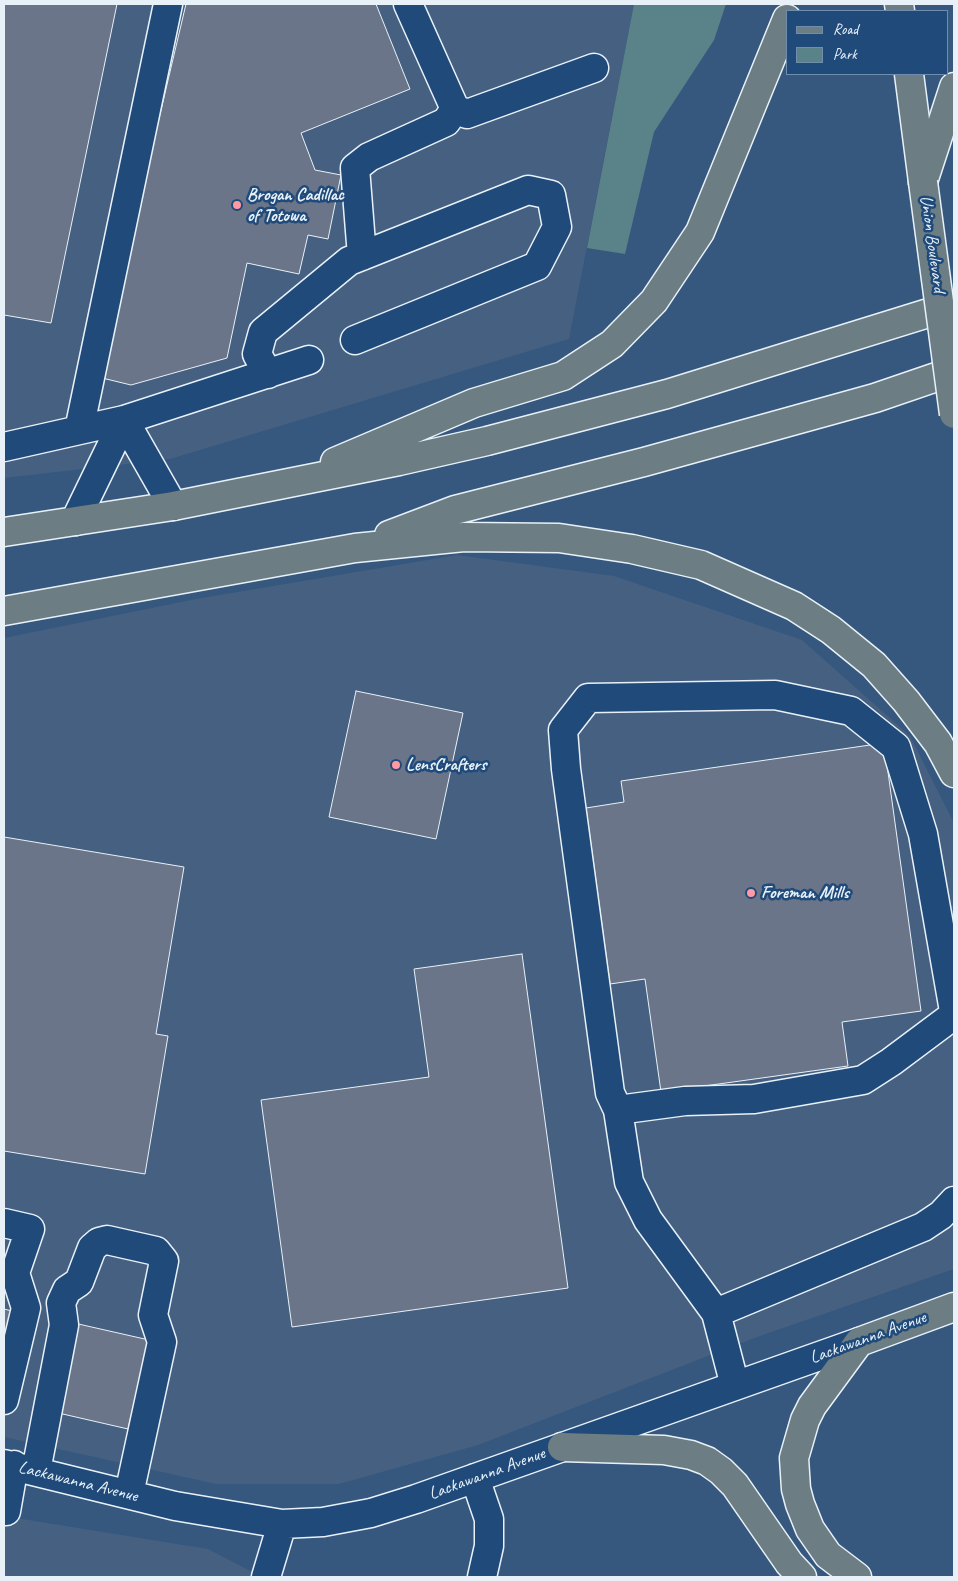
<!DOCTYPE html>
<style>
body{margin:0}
#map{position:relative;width:958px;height:1581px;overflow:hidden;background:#36577e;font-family:Caveat,sans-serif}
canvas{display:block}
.frame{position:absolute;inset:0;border:5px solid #e8f1f8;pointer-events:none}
.legend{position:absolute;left:786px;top:10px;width:162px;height:65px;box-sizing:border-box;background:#1f4a7a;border:1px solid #6f8dac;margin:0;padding:6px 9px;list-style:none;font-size:15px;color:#e8f1f8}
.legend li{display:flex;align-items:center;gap:10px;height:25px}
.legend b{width:25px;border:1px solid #6f8dac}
</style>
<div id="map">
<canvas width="958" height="1581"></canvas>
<div class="frame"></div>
<ul class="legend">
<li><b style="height:6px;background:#6c7e84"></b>Road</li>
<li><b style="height:14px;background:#598289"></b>Park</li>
</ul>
</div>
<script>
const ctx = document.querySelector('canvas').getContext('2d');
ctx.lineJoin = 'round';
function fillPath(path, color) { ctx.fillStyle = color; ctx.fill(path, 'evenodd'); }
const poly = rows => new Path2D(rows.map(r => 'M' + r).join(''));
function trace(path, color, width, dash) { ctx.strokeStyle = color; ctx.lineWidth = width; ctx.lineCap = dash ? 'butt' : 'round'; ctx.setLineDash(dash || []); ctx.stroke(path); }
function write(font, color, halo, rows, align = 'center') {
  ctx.font = font + ' Caveat,sans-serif'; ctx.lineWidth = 5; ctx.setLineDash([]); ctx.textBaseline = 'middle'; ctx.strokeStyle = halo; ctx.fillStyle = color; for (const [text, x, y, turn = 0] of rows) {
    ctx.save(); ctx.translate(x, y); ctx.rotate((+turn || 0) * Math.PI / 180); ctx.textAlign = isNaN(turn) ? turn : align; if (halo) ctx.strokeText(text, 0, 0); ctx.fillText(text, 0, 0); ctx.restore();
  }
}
fillPath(poly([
 [4,4,634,4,569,339,170,459,4,478],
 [457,555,614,576,802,640,910,736,954,823,954,1269,757,1337,478,1445,339,1484,216,1484,4,1437,4,638,196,599],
 [4,1516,208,1549,262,1577,4,1577]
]), '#466081');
fillPath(poly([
 [634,4,726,4,714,40,654,132,625,254,587,248]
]), '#598289');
const building = poly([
 [4,4,117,4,51,323,4,315,4,4],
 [186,4,376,4,410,89,301,133,315,170,341,175,328,239,308,235,299,274,247,263,227,358,131,385,98,377,186,4],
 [356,691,463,713,436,839,329,817,356,691],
 [884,743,921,1011,842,1022,848,1066,661,1092,645,979,610,984,586,808,624,802,621,781,884,743],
 [4,837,184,867,156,1034,168,1036,145,1174,4,1151,4,837],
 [522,954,568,1288,292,1327,261,1100,429,1077,414,969,522,954],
 [4,1309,12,1311,4,1343,4,1309],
 [74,1323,149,1340,128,1429,54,1412,74,1323]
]);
fillPath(building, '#6a7589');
trace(building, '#e8f1f8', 1);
const minor = poly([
 [455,109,467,114,594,68],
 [362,256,355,168,369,157,446,122,455,109,408,4],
 [268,374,257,354,263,332,349,261,528,190,551,195,557,227,537,266,355,340],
 [124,420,173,506],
 [79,430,168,4],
 [4,447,124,420,309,360],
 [75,521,124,420],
 [618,1110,685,1101,754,1099,863,1080,891,1062,954,1015],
 [4,1223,30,1229,15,1273,26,1308,4,1400],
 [716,1313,648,1220,629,1182,618,1110,610,1093,566,769,563,730,588,698,775,695,851,711,896,747,923,834,954,1011],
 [735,1386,716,1313,923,1227,941,1215,954,1201],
 [4,1464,175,1506,282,1524,323,1522,371,1513,416,1499,859,1342],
 [36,1471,64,1325,61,1303,67,1290,79,1282,92,1248,99,1242,107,1240,156,1251,164,1261,153,1315,162,1342,129,1494],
 [475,1478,489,1519,489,1546,482,1577],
 [6,1511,14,1465],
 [266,1577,282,1524]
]);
const major = poly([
 [899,4,900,11],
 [909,74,923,182],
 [562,1447,664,1450,691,1455,707,1461,721,1471,735,1485,789,1563,802,1577],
 [857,1577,828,1555,810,1529,800,1504,796,1489,794,1458,805,1420,812,1406,859,1342,954,1307]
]);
const highway = poly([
 [923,182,954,87],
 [335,462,474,403,563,376,612,344,654,301,700,232,787,19],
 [4,532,173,506,399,461,487,441,667,394,954,305],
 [389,535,455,510,644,462,875,398,954,371],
 [4,611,355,548,464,537,559,538,632,549,701,565,794,606,831,630,874,665,906,701,938,743,954,773]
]);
trace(minor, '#e8f1f8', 31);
trace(major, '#e8f1f8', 31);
trace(highway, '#e8f1f8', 31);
trace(minor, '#1f4a7a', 28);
trace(major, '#6c7e84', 28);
trace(highway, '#6c7e84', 28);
const majorBridge = poly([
 [923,182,954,414]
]);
trace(majorBridge, '#e8f1f8', 31, []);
trace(majorBridge, '#6c7e84', 28);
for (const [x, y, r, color] of [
 [237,205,5,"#ff9aa2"],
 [396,765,5,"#ff9aa2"],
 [751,893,5,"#ff9aa2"]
]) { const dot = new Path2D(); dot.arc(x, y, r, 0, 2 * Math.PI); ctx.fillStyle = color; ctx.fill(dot); trace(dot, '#1f4a7a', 2); }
write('bold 18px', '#e8f1f8', '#1f4a7a', [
 ["Brogan Cadillac",247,195],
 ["of Totowa",247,216],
 ["LensCrafters",406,765],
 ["Foreman Mills",761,893]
], 'left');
write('18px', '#e8f1f8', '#1f4a7a', [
 ["Union Boulevard",932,244,82],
 ["Lackawanna Avenue",868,1338,-20],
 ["Lackawanna Avenue",487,1474,-20],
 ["Lackawanna Avenue",78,1482,14]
]);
</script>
